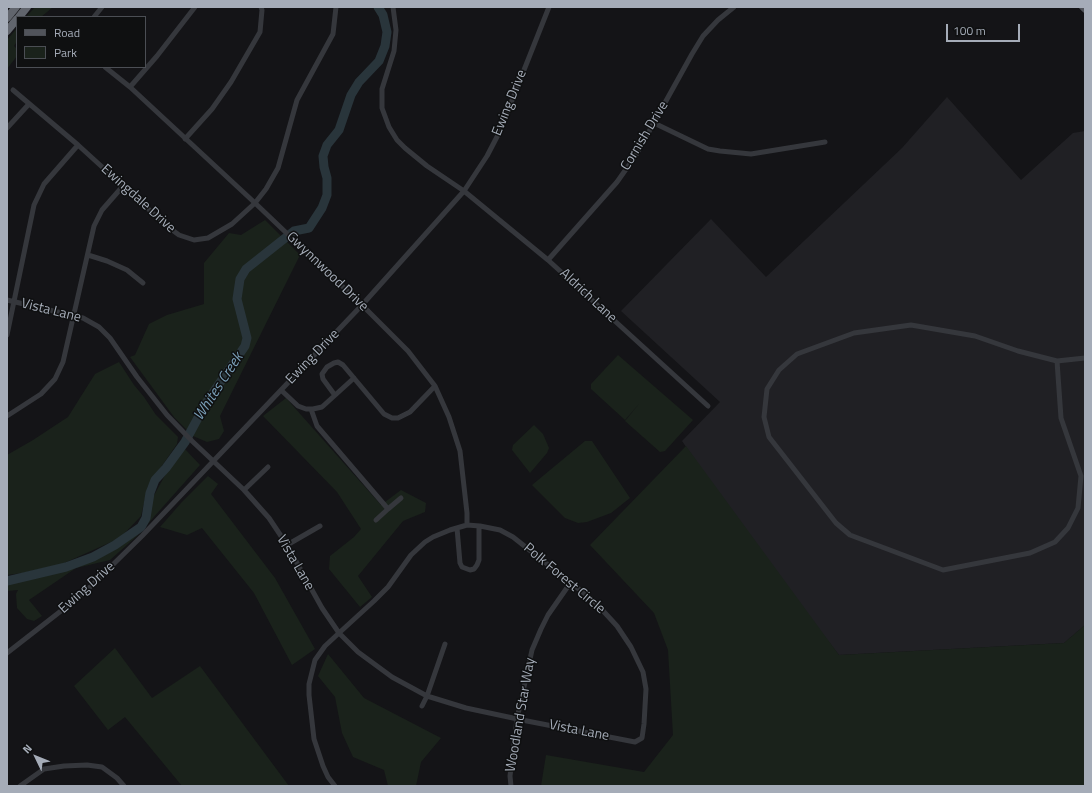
<!DOCTYPE html>
<style>
body{margin:0}
#map{position:relative;width:1092px;height:793px;overflow:hidden;background:#141417;font-family:"Titillium Web",sans-serif}
canvas{display:block}
.frame{position:absolute;inset:0;border:8px solid #a5acb8;pointer-events:none}
.legend{position:absolute;left:16px;top:16px;width:130px;height:52px;box-sizing:border-box;background:#0f1011;border:1px solid #4b4e54;margin:0;padding:5px 7px;list-style:none;font-size:12px;color:#a5acb8}
.legend li{display:flex;align-items:center;gap:8px;height:20px}
.legend b{width:20px;border:1px solid #4b4e54}
.north{position:absolute;left:16px;top:737px;width:40px;height:40px;-webkit-text-stroke:3px #0f1011;paint-order:stroke;rotate:313deg;font-size:11px;font-weight:700;line-height:16px;text-align:center;color:#a5acb8}
.north::after{content:'';display:block;margin:auto;width:14px;height:18px;background:#a5acb8;clip-path:polygon(50% 0,100% 100%,50% 72%,0 100%)}
.scale{position:absolute;left:946px;top:24px;width:74px;height:18px;box-sizing:border-box;border:2px solid #a5acb8;border-top:0;padding-left:5px;font-size:12px;line-height:14px;white-space:nowrap;color:#a5acb8;-webkit-text-stroke:3px #0f1011;paint-order:stroke}
</style>
<div id="map">
<canvas width="1092" height="793"></canvas>
<div class="frame"></div>
<ul class="legend">
<li><b style="height:5px;background:#51545b"></b>Road</li>
<li><b style="height:11px;background:#1a221b"></b>Park</li>
</ul>
<div class="north">N</div>
<div class="scale">100 m</div>
</div>
<script>
const ctx = document.querySelector('canvas').getContext('2d');
ctx.lineJoin = 'round';
function fillPath(path, color) { ctx.fillStyle = color; ctx.fill(path, 'evenodd'); }
const poly = rows => new Path2D(rows.map(r => 'M' + r).join(''));
function trace(path, color, width, dash) { ctx.strokeStyle = color; ctx.lineWidth = width; ctx.lineCap = dash ? 'butt' : 'round'; ctx.setLineDash(dash || []); ctx.stroke(path); }
function write(font, color, halo, rows, align = 'center') {
  ctx.font = font + ' "Titillium Web",sans-serif'; ctx.lineWidth = 3; ctx.setLineDash([]); ctx.textBaseline = 'middle'; ctx.strokeStyle = halo; ctx.fillStyle = color; for (const [text, x, y, turn = 0] of rows) {
    ctx.save(); ctx.translate(x, y); ctx.rotate((+turn || 0) * Math.PI / 180); ctx.textAlign = isNaN(turn) ? turn : align; if (halo) ctx.strokeText(text, 0, 0); ctx.fillText(text, 0, 0); ctx.restore();
  }
}
fillPath(poly([
 [947,97,1021,180,1073,133,1085,131,1085,625,1064,643,839,655,769,566,682,441,720,402,621,311,711,219,766,277,902,148]
]), '#202024');
fillPath(poly([
 [35,7,53,7,41,17,26,17],
 [17,28,17,41,14,46,17,49,17,56,7,69,7,40],
 [265,220,300,255,220,416,224,431,219,439,207,442,193,436,174,417,130,357,135,355,149,324,167,315,204,304,204,263,229,233,241,235],
 [618,355,693,420,665,451,660,452,625,421,639,404,625,420,591,389,591,384],
 [119,362,134,385,144,397,156,415,178,437,177,444,148,486,141,516,120,538,62,564,23,573,7,575,7,455,33,440,68,417,95,374],
 [286,398,381,505,401,490,426,503,425,512,403,521,358,576,372,597,360,607,329,569,330,556,354,537,361,529,337,492,263,416],
 [534,425,543,434,549,448,547,453,530,473,512,450,513,445],
 [585,441,592,441,630,498,611,513,587,522,578,523,565,518,532,485],
 [686,446,839,655,1064,643,1085,625,1085,786,541,786,546,755,644,772,673,735,668,650,654,613,590,545],
 [184,448,200,465,137,536,110,560,76,568,29,600,42,616,34,621,27,619,17,608,16,594,18,590,7,591,7,583,21,581,69,569,107,554,135,536,145,524,152,499,169,468],
 [208,476,218,484,211,494,275,578,315,649,292,665,254,593,202,528,187,535,160,527,181,503],
 [115,648,152,698,200,666,289,786,182,786,125,717,108,730,74,686],
 [328,654,364,698,441,738,421,762,416,786,388,786,384,770,353,757,342,733,335,697,318,676]
]), '#1a221b');
trace(poly([
 [7,581,66,567,93,557,115,545,141,527,146,518,150,493,155,480,166,468,185,442,206,403,245,346,247,338,237,299,240,279,246,269,294,231,309,228,322,208,327,195,327,178,324,167,323,156,327,145,339,130,351,95,359,82,379,61,385,46,387,32,383,15,378,7]
]), '#29353b', 9);
trace(poly([
 [393,7,396,30,394,51,382,89,382,108,389,127,397,140,405,148,427,166,464,191,548,260,708,406],
 [94,17,102,7],
 [105,67,130,87,255,203,362,305,408,351,435,386,449,417,460,451,467,513,467,525],
 [130,87,157,56,195,7],
 [13,90,78,145,167,226,179,235,194,240,208,238,232,224,255,203,266,189,278,168,297,100,333,34,336,7],
 [654,123,708,149,720,151,751,154,825,142],
 [7,128,29,104],
 [185,139,212,109,231,82,260,32,262,10,261,7],
 [88,255,107,261,127,270,143,283],
 [548,260,617,182,636,155,692,54,703,36,718,20,734,7],
 [7,300,83,318,99,327,110,338,137,377,167,415,192,441,244,490,269,518,287,545,322,608,339,633,358,652,392,677,427,696,466,708,527,721,635,742,642,738,644,724,646,689,643,672,631,647,617,626,594,601,513,537,500,530,480,526,467,525,450,530,433,537,425,542,411,555,388,587,374,601,339,633,325,646,315,660,309,684,309,695,314,739,323,766,328,777,335,786],
 [911,325,975,336,1018,351,1057,361,1061,418,1081,476,1078,508,1068,528,1055,542,1030,553,943,570,850,535,836,523,769,437,764,417,767,389,779,370,797,354,854,333,911,325],
 [7,335,34,205,44,184,78,145],
 [1057,361,1085,358],
 [281,390,298,406,306,409,313,409,322,407,354,378],
 [334,394,323,379,322,374,327,367,334,363,338,362,343,365,384,414,392,418,398,418,410,412,435,386],
 [311,409,317,426,388,509,376,520],
 [7,416,41,394,55,379,63,362,94,226,102,210,123,186],
 [244,490,268,467],
 [388,509,401,498],
 [457,528,460,563,462,567,470,570,474,569,477,565,479,560,479,526],
 [287,545,320,526],
 [7,653,84,593,142,536,362,305,464,191,487,156,499,133,549,7],
 [422,706,427,696,445,644],
 [20,786,44,769,64,766,87,765,102,767,117,778,124,786],
 [511,786,510,776,517,719,532,650,541,629,548,615,571,582]
]), '#35373c', 5);
trace(poly([
 [1082,7,1085,10]
]), '#51545b', 6);
trace(poly([
 [19,17,27,7],
 [7,18,16,7],
 [7,31,17,19]
]), '#61656d', 8);
write('14px', '#a5acb8', '#0f1011', [
 ["Ewing Drive",510,103,-68],
 ["Cornish Drive",645,136,-59],
 ["Ewingdale Drive",138,199,42],
 ["Gwynnwood Drive",327,272,44],
 ["Aldrich Lane",588,296,43],
 ["Vista Lane",51,311,14],
 ["Ewing Drive",313,357,-46],
 ["Vista Lane",295,563,60],
 ["Polk Forest Circle",564,579,40],
 ["Ewing Drive",87,588,-42],
 ["Woodland Star Way",521,715,-80],
 ["Vista Lane",579,731,11]
]);
write('italic 15px', '#799db6', '#0f1011', [
 ["Whites Creek",219,387,-57]
]);
</script>
